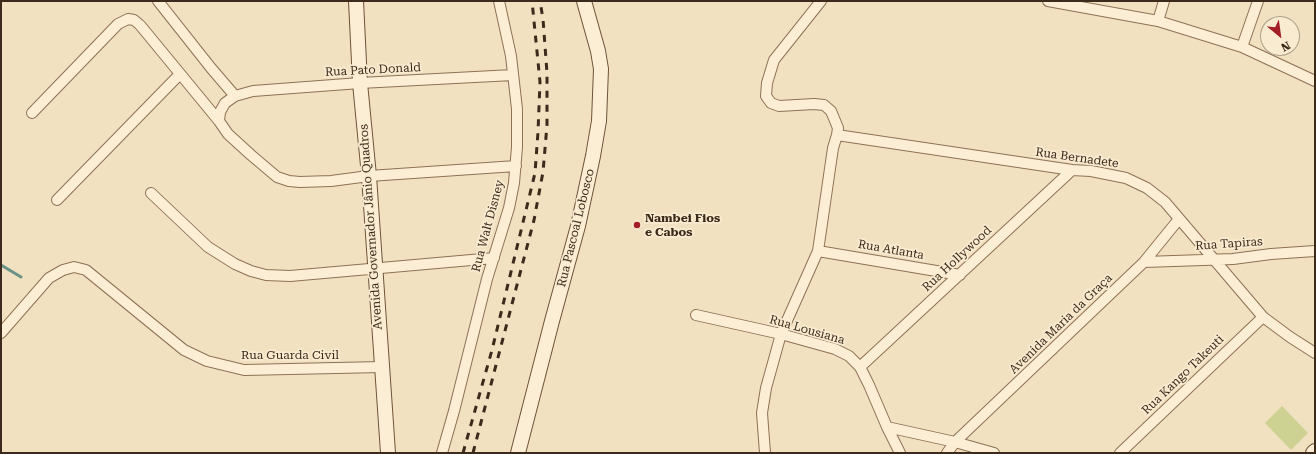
<!DOCTYPE html>
<meta charset="utf-8">
<style>
body{margin:0}
#map{position:relative;width:1316px;height:454px;overflow:hidden;background:#f2e1c0;font-family:"Roboto Serif",serif}
canvas{display:block}
.frame{position:absolute;inset:0;border:2px solid #3c2a1c;pointer-events:none}
.north{position:absolute;left:1260px;top:16px;width:40px;height:40px;box-sizing:border-box;background:#f9ebd0;border:1px solid #ad9e88;border-radius:50%;rotate:151deg;font-size:11px;font-weight:700;line-height:16px;text-align:center;color:#3c2a1c}
.north::after{content:'';display:block;margin:auto;width:14px;height:18px;background:#a31f26;clip-path:polygon(50% 0,100% 100%,50% 72%,0 100%)}
</style>
<div id="map">
<canvas width="1316" height="454"></canvas>
<div class="frame"></div>
<div class="north">N</div>
</div>
<script>
const ctx = document.querySelector('canvas').getContext('2d');
ctx.lineJoin = 'round';
function fillPath(path, color) { ctx.fillStyle = color; ctx.fill(path, 'evenodd'); }
const poly = rows => new Path2D(rows.map(r => 'M' + r).join(''));
function trace(path, color, width, dash) { ctx.strokeStyle = color; ctx.lineWidth = width; ctx.lineCap = dash ? 'butt' : 'round'; ctx.setLineDash(dash || []); ctx.stroke(path); }
function write(font, color, halo, rows, align = 'center') {
  ctx.font = font + ' "Roboto Serif",serif'; ctx.lineWidth = 3.5; ctx.setLineDash([]); ctx.textBaseline = 'middle'; ctx.strokeStyle = halo; ctx.fillStyle = color; for (const [text, x, y, turn = 0] of rows) {
    ctx.save(); ctx.translate(x, y); ctx.rotate((+turn || 0) * Math.PI / 180); ctx.textAlign = isNaN(turn) ? turn : align; if (halo) ctx.strokeText(text, 0, 0); ctx.fillText(text, 0, 0); ctx.restore();
  }
}
fillPath(poly([
 [1282,406,1308,433,1291,450,1265,423]
]), '#cdd293');
trace(poly([
 [1,265,21,277]
]), '#699387', 3);
const street = poly([
 [158,1,211,68,235,96],
 [1048,1,1158,21,1242,47,1315,81],
 [1158,21,1164,1],
 [1242,47,1258,1],
 [513,75,360,83,253,91,235,96,225,103,220,112,219,121,228,134,251,155,277,177,289,181,300,182,331,181,369,176,516,166],
 [32,113,118,24,128,19,134,20,140,25,219,121],
 [837,135,1072,170,1091,171,1126,178,1147,188,1165,202,1263,317,1290,337,1315,353],
 [151,193,208,247,235,264,251,271,266,275,290,276,494,258],
 [57,200,180,74],
 [818,251,960,275],
 [1144,262,1233,259,1271,254,1315,251],
 [696,315,781,334,835,349,849,356,860,367,869,385,887,427,900,453],
 [1,333,49,278,63,270,74,267,86,270,184,350,207,361,244,370,382,367],
 [860,367,1072,170],
 [887,427,955,442,994,453],
 [442,453,454,411,487,279,509,208,514,183,517,147,517,109,511,56,499,1],
 [765,453,762,413,766,388,781,334,818,251,833,148,837,135,838,128,831,111,824,105,814,104,779,106,771,103,766,96,767,83,774,60,821,1],
 [947,453,955,442,1144,262,1179,219],
 [1120,453,1263,317]
]);
const secondary = poly([
 [356,1,360,83,369,176,388,453],
 [518,453,552,321,578,226,593,156,599,121,601,69,598,51,584,1],
 [1313,453,1315,451]
]);
trace(street, '#8e7156', 12);
trace(secondary, '#6f5239', 16);
trace(street, '#fceed4', 10);
trace(secondary, '#fceed4', 14);
trace(poly([
 [463,453,492,350,535,173,538,132,540,82,532,1],
 [473,453,534,220,543,172,547,125,547,73,543,19,540,1]
]), '#3c2a1c', 3, [7, 7]);
for (const [x, y, r, color] of [
 [637,225,4,"#a31f26"]
]) { const dot = new Path2D(); dot.arc(x, y, r, 0, 2 * Math.PI); ctx.fillStyle = color; ctx.fill(dot); trace(dot, '#f9ebd0', 1.5); }
write('12px', '#3c2a1c', '#f9ebd0', [
 ["Rua Pato Donald",373,70,-3],
 ["Rua Bernadete",1077,158,8],
 ["Rua Walt Disney",488,226,-75],
 ["Avenida Governador Jânio Quadros",371,227,-94],
 ["Rua Pascoal Lobosco",576,228,-76],
 ["Rua Tapiras",1229,244,-4],
 ["Rua Atlanta",891,250,10],
 ["Rua Hollywood",957,259,-43],
 ["Avenida Maria da Graça",1061,324,-44],
 ["Rua Lousiana",807,330,16],
 ["Rua Guarda Civil",290,355],
 ["Rua Kango Takeuti",1183,375,-44]
]);
write('bold 12px', '#3c2a1c', '#f9ebd0', [
 ["Nambei Fios",645,218],
 ["e Cabos",645,232]
], 'left');
</script>
